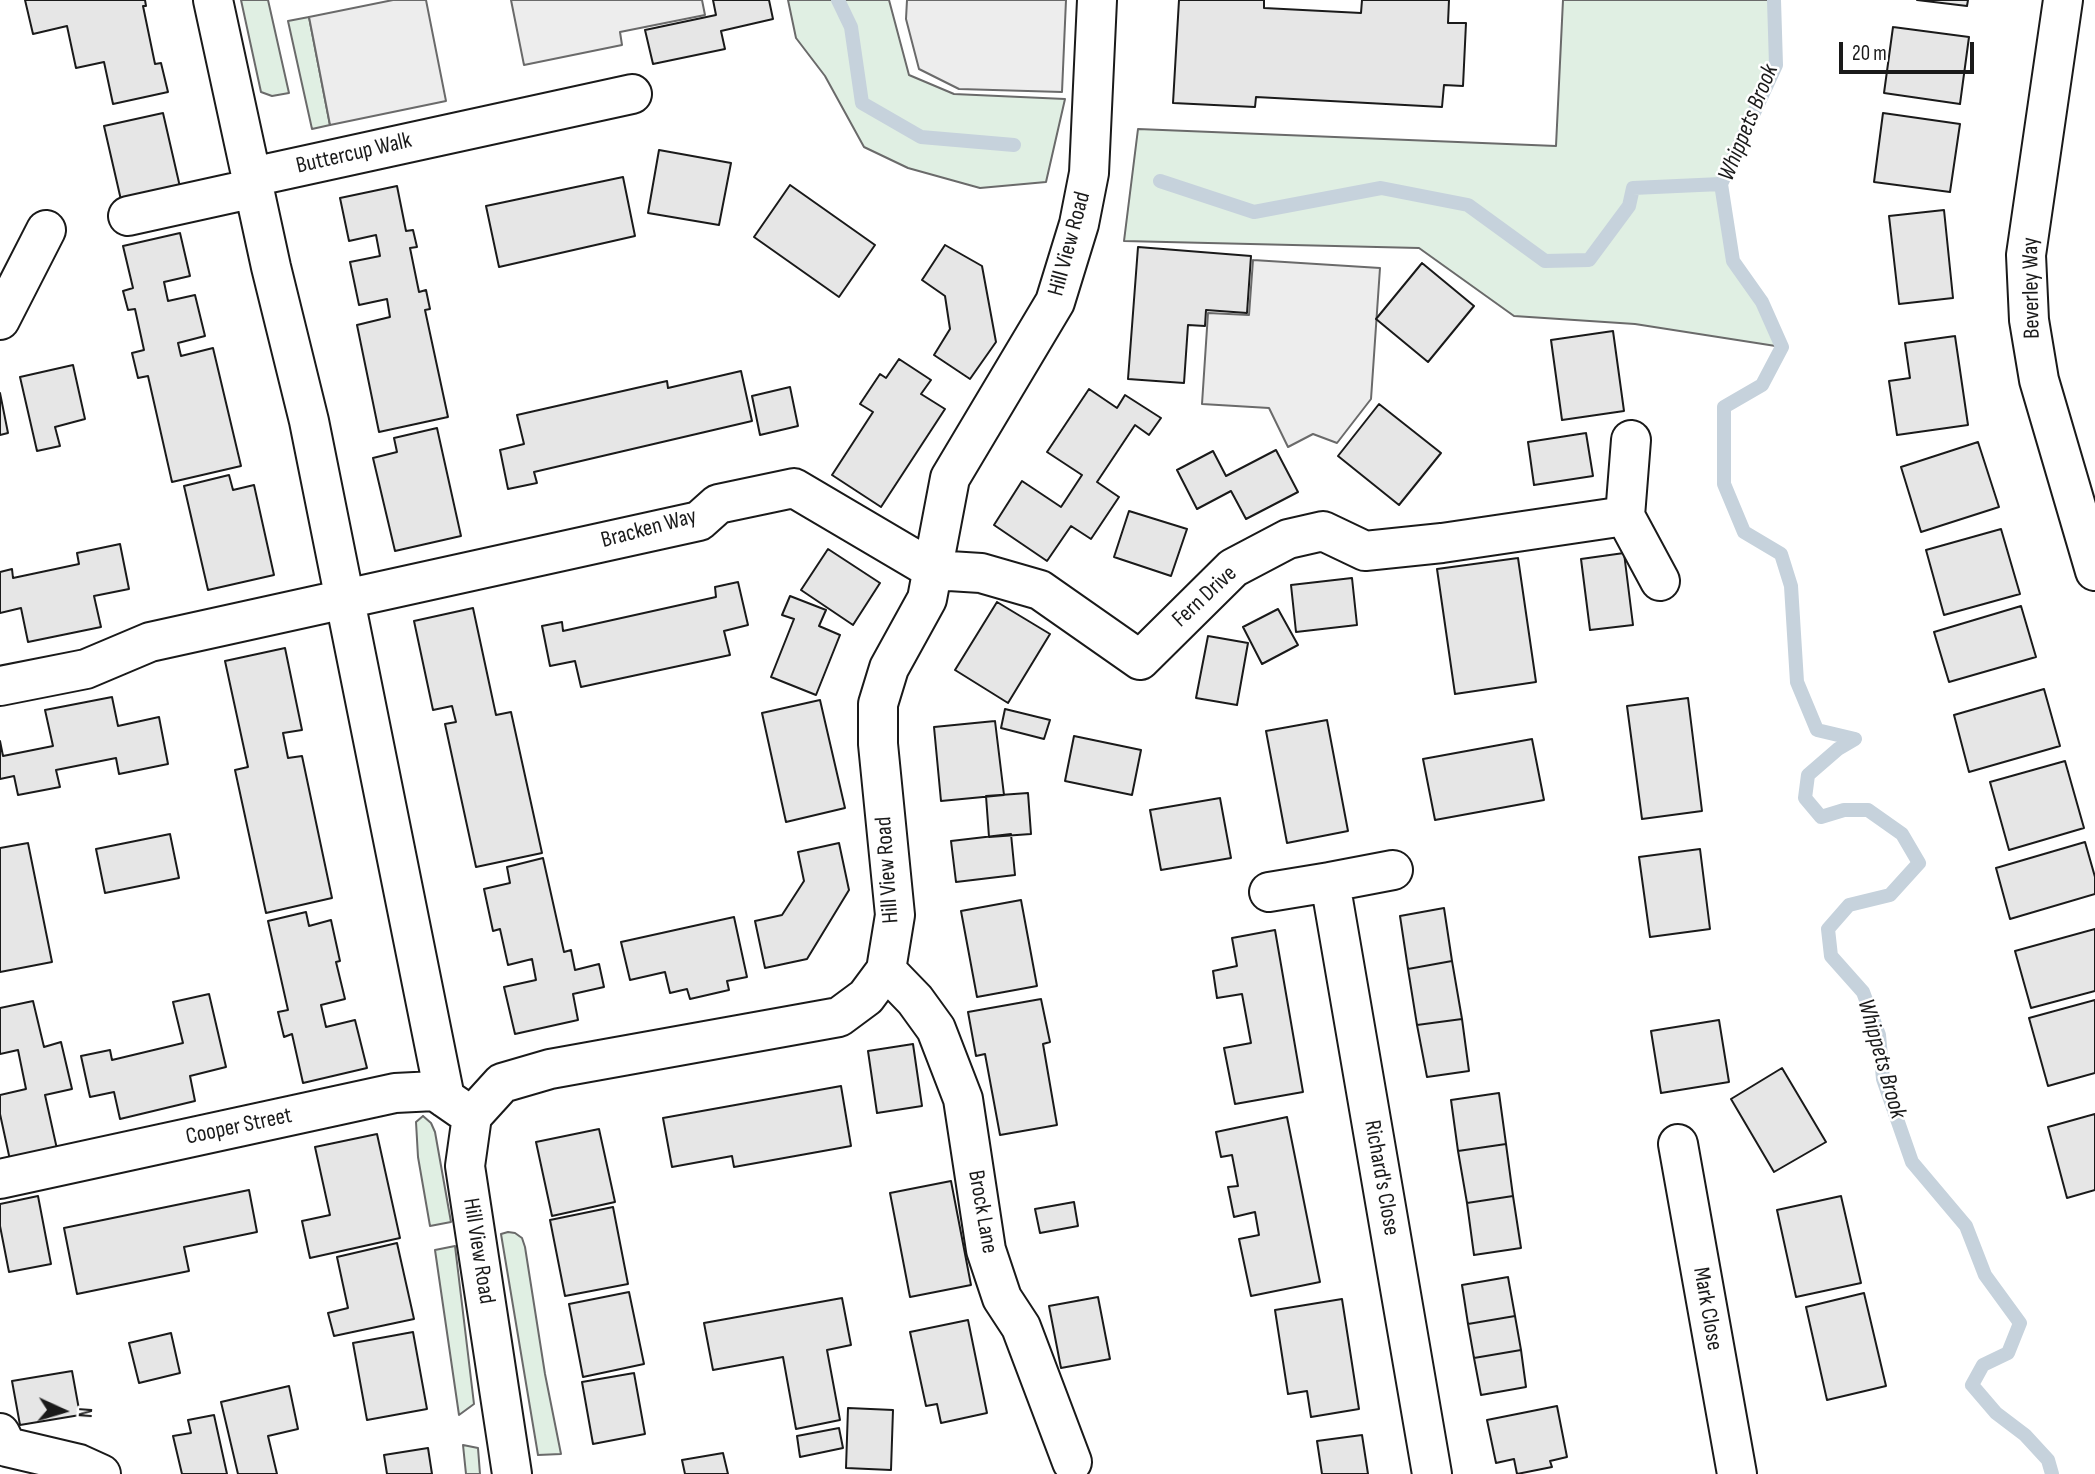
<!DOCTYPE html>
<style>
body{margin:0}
#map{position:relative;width:2095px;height:1474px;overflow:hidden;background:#fff;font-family:"Sofia Sans Condensed",sans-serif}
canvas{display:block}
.north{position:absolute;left:28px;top:1376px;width:70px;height:70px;-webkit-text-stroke:5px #fff;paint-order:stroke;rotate:94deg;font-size:19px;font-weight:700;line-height:28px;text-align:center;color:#1a1a1a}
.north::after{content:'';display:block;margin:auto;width:24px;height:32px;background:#1a1a1a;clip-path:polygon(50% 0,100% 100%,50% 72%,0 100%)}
.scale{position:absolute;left:1839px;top:42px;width:135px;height:32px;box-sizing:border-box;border:4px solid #1a1a1a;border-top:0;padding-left:9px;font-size:21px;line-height:24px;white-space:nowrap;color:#1a1a1a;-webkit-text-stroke:5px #fff;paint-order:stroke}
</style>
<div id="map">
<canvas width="2095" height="1474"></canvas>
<div class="north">N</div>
<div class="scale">20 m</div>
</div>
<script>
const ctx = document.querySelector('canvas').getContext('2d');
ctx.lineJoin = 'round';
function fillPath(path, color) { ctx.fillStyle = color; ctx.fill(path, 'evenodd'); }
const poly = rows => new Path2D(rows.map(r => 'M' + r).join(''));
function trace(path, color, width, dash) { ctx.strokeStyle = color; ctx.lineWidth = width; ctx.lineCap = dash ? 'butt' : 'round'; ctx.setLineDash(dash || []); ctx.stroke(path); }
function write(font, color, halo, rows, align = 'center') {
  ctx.font = font + ' "Sofia Sans Condensed",sans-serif'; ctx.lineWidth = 5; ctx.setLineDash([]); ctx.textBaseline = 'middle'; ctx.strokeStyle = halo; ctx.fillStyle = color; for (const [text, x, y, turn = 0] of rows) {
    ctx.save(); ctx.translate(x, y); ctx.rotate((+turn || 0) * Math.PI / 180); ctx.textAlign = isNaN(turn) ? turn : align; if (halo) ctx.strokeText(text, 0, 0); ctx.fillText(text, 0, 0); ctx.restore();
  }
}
const green = poly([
 [241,0,268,0,289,93,272,96,261,92,241,0],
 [788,0,889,0,909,75,954,94,1065,99,1046,182,980,188,908,168,864,147,825,76,796,38,788,0],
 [1563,0,1777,0,1776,65,1721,184,1733,261,1757,295,1782,347,1635,324,1514,316,1419,248,1124,241,1138,129,1556,146,1563,0],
 [309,17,330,125,312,129,288,21,309,17],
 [423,1116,431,1123,435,1132,451,1222,430,1226,418,1157,416,1122,423,1116],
 [508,1232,515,1233,522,1238,525,1247,545,1374,561,1454,538,1455,501,1234,508,1232],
 [455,1246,474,1404,459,1415,435,1250,455,1246],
 [463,1445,478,1448,480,1474,466,1474,463,1445]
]);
fillPath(green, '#e0efe3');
trace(green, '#6a6a6a', 2);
const parking = poly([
 [393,0,426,0,446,101,330,125,309,17,393,0],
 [511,0,702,0,705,15,620,32,622,45,524,65,511,0],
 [907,0,1066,0,1062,92,959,89,919,69,906,19,907,0],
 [1253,260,1380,268,1371,399,1337,443,1313,434,1288,447,1269,408,1202,404,1208,313,1249,315,1253,260]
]);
fillPath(parking, '#ededed');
trace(parking, '#6a6a6a', 2);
trace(poly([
 [838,0,851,27,862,103,921,137,1014,145],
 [1774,0,1776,65,1721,184,1733,261,1762,302,1782,347,1762,385,1724,407,1724,484,1744,532,1781,554,1791,586,1797,682,1817,730,1855,739,1838,749,1808,775,1805,798,1821,817,1844,810,1868,810,1902,834,1919,863,1890,895,1849,905,1828,929,1831,956,1863,992,1879,1035,1883,1079,1912,1162,1966,1226,1985,1275,2020,1323,2008,1353,1983,1365,1972,1385,1996,1413,2025,1435,2048,1460,2052,1474],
 [1160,181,1254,212,1381,188,1468,205,1545,261,1589,260,1629,206,1633,188,1721,184]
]), '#c6d2dc', 14);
const building = poly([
 [25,0,145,0,146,6,143,6,155,64,161,63,168,92,113,104,104,62,76,68,67,26,33,34,25,0],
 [713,0,769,0,773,19,721,31,725,49,653,64,645,30,716,15,713,0],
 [1179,0,1264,0,1264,8,1361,13,1362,0,1449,0,1448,23,1466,23,1463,86,1444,85,1442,107,1256,97,1255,107,1173,103,1179,0],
 [1917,0,1968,0,1967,6,1917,0],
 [1893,27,1969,37,1960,104,1884,93,1893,27],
 [163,113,180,187,121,200,104,126,163,113],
 [1883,113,1960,124,1950,192,1874,182,1883,113],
 [659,150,731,163,719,225,648,213,659,150],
 [623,177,635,236,499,267,486,206,623,177],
 [790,185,875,245,839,297,754,237,790,185],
 [397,186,406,231,413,230,417,247,410,248,419,292,426,290,430,309,425,310,448,417,379,432,357,325,390,317,387,299,359,305,350,262,380,256,376,235,349,241,340,198,397,186],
 [1944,210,1953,298,1899,304,1889,216,1944,210],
 [180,233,190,276,164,282,168,301,195,295,205,336,178,343,181,356,213,348,241,466,172,482,148,376,138,378,132,353,144,350,135,309,128,310,123,291,133,288,123,246,180,233],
 [945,245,982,266,996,342,970,379,934,355,950,329,945,296,922,280,945,245],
 [1138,247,1251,256,1247,313,1206,310,1205,326,1188,325,1184,383,1128,379,1138,247],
 [1422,263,1474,306,1428,362,1376,319,1422,263],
 [1613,331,1624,411,1562,420,1551,340,1613,331],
 [1955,336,1968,425,1897,435,1889,381,1910,378,1905,343,1955,336],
 [899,359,931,380,921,394,945,409,881,507,832,475,873,412,860,404,880,374,886,378,899,359],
 [73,365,85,419,55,427,60,446,37,451,20,377,73,365],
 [741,371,752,421,534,472,537,483,508,489,500,450,524,444,517,415,667,381,668,388,741,371],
 [790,387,798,426,760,435,752,396,790,387],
 [1089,389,1117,408,1125,395,1161,418,1149,435,1135,425,1097,482,1119,497,1091,539,1071,526,1047,561,994,525,1022,481,1061,507,1082,475,1047,452,1089,389],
 [0,393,8,433,0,435,0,393],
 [1379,404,1441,453,1399,505,1338,456,1379,404],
 [437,428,461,536,395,551,373,458,397,452,394,438,437,428],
 [1586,433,1593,476,1534,485,1528,442,1586,433],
 [1978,442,1999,507,1921,532,1901,467,1978,442],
 [1276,450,1298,492,1246,519,1231,491,1197,509,1177,470,1213,451,1226,476,1276,450],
 [229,475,233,490,254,485,274,575,208,590,184,486,229,475],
 [1129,511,1187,529,1171,576,1114,557,1129,511],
 [2001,529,2020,594,1944,615,1926,550,2001,529],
 [120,544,129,589,94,596,101,627,28,642,21,608,0,613,0,572,12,569,13,578,79,564,77,553,120,544],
 [828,549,880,583,853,625,801,590,828,549],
 [1624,553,1633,625,1590,630,1581,559,1624,553],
 [1518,558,1536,682,1455,694,1437,569,1518,558],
 [1352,578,1357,625,1296,632,1291,585,1352,578],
 [738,582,748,625,724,631,730,655,581,687,575,661,550,666,542,626,562,622,563,631,716,597,715,587,738,582],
 [790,596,826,610,819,626,840,635,816,695,771,677,794,619,782,615,790,596],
 [997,602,1050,634,1008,703,955,670,997,602],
 [2021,606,2036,657,1949,682,1934,632,2021,606],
 [473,608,496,715,511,712,542,853,476,867,445,724,456,722,452,706,433,710,414,621,473,608],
 [1278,609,1298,645,1262,664,1243,627,1278,609],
 [1208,636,1248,643,1237,705,1196,698,1208,636],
 [285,648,302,730,283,733,288,758,302,756,332,898,266,913,235,770,248,767,225,661,285,648],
 [2044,689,2060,746,1969,772,1954,715,2044,689],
 [112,697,118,726,159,717,168,764,119,774,116,758,56,770,60,787,18,795,14,776,0,779,0,741,3,756,53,746,45,710,112,697],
 [1688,698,1702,811,1642,819,1627,706,1688,698],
 [820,700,845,808,786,822,762,713,820,700],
 [1005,709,1050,720,1044,739,1001,728,1005,709],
 [1327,720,1348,831,1287,843,1266,731,1327,720],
 [995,721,1004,795,941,801,934,727,995,721],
 [1074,736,1141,750,1132,795,1065,781,1074,736],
 [1532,739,1544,800,1435,820,1423,759,1532,739],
 [2065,761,2084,828,2009,850,1990,782,2065,761],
 [1028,793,1031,834,989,837,986,796,1028,793],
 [1220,798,1231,858,1161,870,1150,810,1220,798],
 [170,834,179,878,105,893,96,849,170,834],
 [1011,834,1015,875,956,882,951,841,1011,834],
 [2085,842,2095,877,2095,894,2010,919,1996,868,2085,842],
 [28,843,52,962,0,972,0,848,28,843],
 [839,843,849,890,807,959,765,968,755,921,782,915,804,881,798,852,839,843],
 [1700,849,1710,929,1650,937,1639,857,1700,849],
 [543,858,564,952,571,950,575,970,599,964,604,987,573,994,578,1020,515,1034,504,987,536,980,532,959,508,965,500,929,493,931,484,889,510,883,507,867,543,858],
 [1021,900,1037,986,977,997,961,911,1021,900],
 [1444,908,1452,961,1408,969,1400,916,1444,908],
 [306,912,309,926,331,920,340,961,336,962,345,999,321,1005,326,1027,355,1020,367,1068,303,1083,292,1034,284,1037,278,1012,288,1010,268,921,306,912],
 [734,917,747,977,727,981,729,990,690,999,687,989,670,993,665,972,630,980,621,942,734,917],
 [2095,929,2095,991,2031,1008,2015,951,2095,929],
 [1275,930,1303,1092,1235,1104,1224,1048,1251,1043,1242,994,1217,998,1213,971,1237,966,1232,938,1275,930],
 [1452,961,1462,1019,1417,1025,1408,969,1452,961],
 [209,994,226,1067,190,1076,195,1101,120,1119,114,1092,90,1097,81,1056,110,1050,112,1060,183,1043,173,1002,209,994],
 [1041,999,1050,1042,1043,1044,1057,1125,1000,1135,985,1054,976,1056,968,1012,1041,999],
 [2095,1000,2095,1073,2048,1086,2029,1018,2095,1000],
 [33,1001,44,1047,61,1042,72,1089,45,1095,57,1149,10,1160,0,1114,0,1095,26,1089,18,1050,0,1054,0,1008,33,1001],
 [1462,1019,1469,1071,1427,1077,1417,1025,1462,1019],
 [1719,1020,1729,1082,1661,1093,1651,1031,1719,1020],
 [913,1044,922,1106,877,1113,868,1051,913,1044],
 [1782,1068,1826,1142,1774,1172,1731,1099,1782,1068],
 [841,1086,851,1146,734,1167,732,1156,672,1167,663,1118,841,1086],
 [1499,1093,1506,1144,1458,1151,1451,1100,1499,1093],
 [2095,1114,2095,1190,2067,1198,2048,1127,2095,1114],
 [1287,1117,1320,1282,1251,1296,1239,1239,1259,1235,1255,1212,1234,1217,1228,1187,1238,1186,1232,1155,1221,1157,1216,1132,1287,1117],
 [599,1129,615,1202,552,1216,536,1142,599,1129],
 [377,1134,400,1238,310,1258,302,1221,330,1215,315,1147,377,1134],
 [1506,1144,1513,1196,1467,1203,1458,1151,1506,1144],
 [951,1181,971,1285,910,1297,890,1193,951,1181],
 [249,1190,257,1232,184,1247,189,1271,77,1294,64,1228,249,1190],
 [38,1196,51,1264,9,1272,0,1226,0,1204,38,1196],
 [1513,1196,1521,1248,1474,1255,1467,1203,1513,1196],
 [1841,1196,1861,1283,1796,1297,1777,1210,1841,1196],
 [1074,1202,1078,1226,1040,1233,1035,1209,1074,1202],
 [613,1207,628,1284,565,1296,550,1220,613,1207],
 [397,1243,414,1319,334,1336,328,1313,348,1308,337,1257,397,1243],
 [1508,1277,1515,1316,1468,1324,1462,1285,1508,1277],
 [629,1292,644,1364,583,1377,569,1304,629,1292],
 [1864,1293,1886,1386,1827,1400,1806,1307,1864,1293],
 [1098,1297,1110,1359,1061,1368,1049,1306,1098,1297],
 [842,1298,851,1345,827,1350,840,1420,796,1429,783,1357,713,1370,704,1323,842,1298],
 [1342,1299,1359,1409,1311,1417,1307,1391,1288,1394,1275,1310,1342,1299],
 [1515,1316,1521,1350,1474,1358,1468,1324,1515,1316],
 [968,1320,987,1413,941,1423,937,1404,926,1406,910,1332,968,1320],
 [413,1332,427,1409,367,1420,353,1343,413,1332],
 [171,1333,180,1373,139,1383,129,1343,171,1333],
 [1521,1350,1526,1387,1481,1395,1474,1358,1521,1350],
 [72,1371,80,1415,20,1425,12,1381,72,1371],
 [634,1373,645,1434,593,1444,582,1382,634,1373],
 [289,1386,298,1429,268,1436,277,1474,238,1474,221,1402,289,1386],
 [1557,1406,1567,1457,1550,1461,1552,1467,1517,1474,1514,1459,1496,1463,1487,1420,1557,1406],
 [848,1408,893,1410,891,1470,846,1468,848,1408],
 [214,1415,227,1474,182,1474,173,1436,191,1433,188,1420,214,1415],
 [839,1428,843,1448,800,1457,797,1436,839,1428],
 [1362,1435,1368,1474,1322,1474,1317,1441,1362,1435],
 [428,1448,432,1474,387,1474,384,1455,428,1448],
 [723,1453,728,1474,685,1474,682,1460,723,1453]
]);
fillPath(building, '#e6e6e6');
trace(building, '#1a1a1a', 2);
const minor = poly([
 [213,0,271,267,309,421,445,1098],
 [2063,0,2026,255,2029,320,2039,380,2095,571],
 [252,177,632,94],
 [128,216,255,188],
 [0,320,46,230],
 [1625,516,1660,581],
 [0,686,86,669,150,642,699,521,718,504,794,488,933,570,981,573,1040,590,1140,660,1233,568,1288,539,1323,531,1365,551,1442,543,1625,516,1631,440],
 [1393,870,1330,882,1432,1474],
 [1269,892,1330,882],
 [886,970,915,1000,936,1029,963,1099,986,1250,1002,1298,1021,1327,1072,1462],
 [1678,1144,1737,1474],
 [0,1179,395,1093,435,1091,461,1109],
 [0,1433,7,1447,79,1464,101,1474],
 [512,1474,465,1166,472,1116,502,1083,550,1069,839,1017,866,997,886,970,895,915,878,744,878,704,889,668,927,599,950,478,1055,302,1079,224,1089,173,1097,0]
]);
trace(minor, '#1a1a1a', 42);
trace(minor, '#fff', 38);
write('23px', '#1a1a1a', '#fff', [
 ["Buttercup Walk",354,154,-13],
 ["Hill View Road",1070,244,-75],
 ["Beverley Way",2032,288,-91],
 ["Bracken Way",649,529,-15],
 ["Fern Drive",1205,597,-43],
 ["Hill View Road",888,870,-94],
 ["Cooper Street",239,1127,-12],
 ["Richard's Close",1381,1178,80],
 ["Brock Lane",982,1212,80],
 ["Hill View Road",478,1251,81],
 ["Mark Close",1707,1309,80]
]);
write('italic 24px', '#1a1a1a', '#fff', [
 ["Whippets Brook",1749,123,-68],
 ["Whippets Brook",1881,1059,74]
]);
</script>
